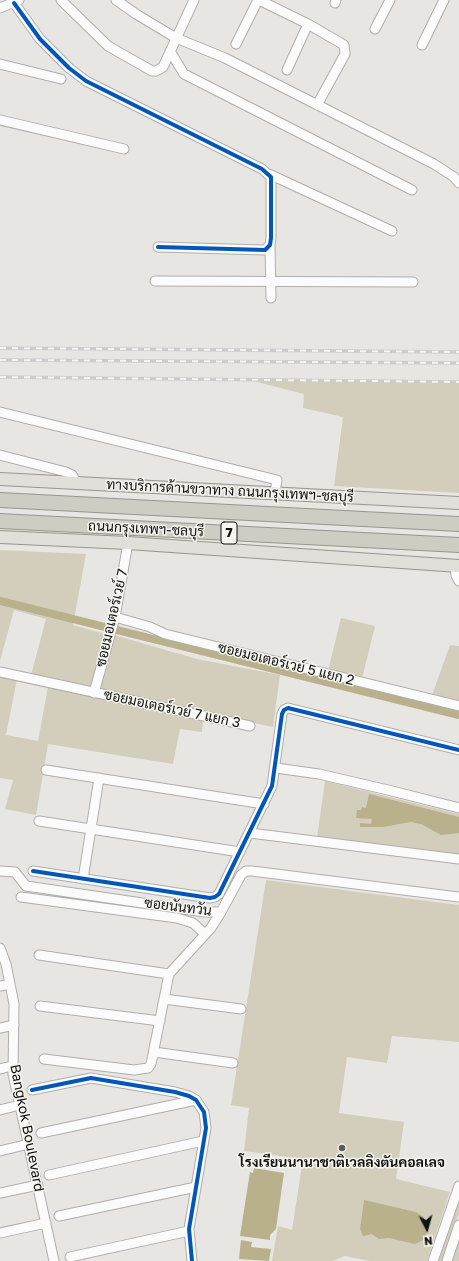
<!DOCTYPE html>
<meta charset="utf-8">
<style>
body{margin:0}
#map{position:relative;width:459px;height:1261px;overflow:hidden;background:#e8e6e3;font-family:"Golos Text",sans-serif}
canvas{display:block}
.north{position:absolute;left:407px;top:1209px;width:40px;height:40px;-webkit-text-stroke:3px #f6f5ef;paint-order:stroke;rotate:174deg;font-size:11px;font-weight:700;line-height:16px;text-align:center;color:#11110f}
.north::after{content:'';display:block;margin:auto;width:14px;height:18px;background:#11110f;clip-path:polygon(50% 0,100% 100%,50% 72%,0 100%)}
</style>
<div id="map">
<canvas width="459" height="1261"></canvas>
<div class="north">N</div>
</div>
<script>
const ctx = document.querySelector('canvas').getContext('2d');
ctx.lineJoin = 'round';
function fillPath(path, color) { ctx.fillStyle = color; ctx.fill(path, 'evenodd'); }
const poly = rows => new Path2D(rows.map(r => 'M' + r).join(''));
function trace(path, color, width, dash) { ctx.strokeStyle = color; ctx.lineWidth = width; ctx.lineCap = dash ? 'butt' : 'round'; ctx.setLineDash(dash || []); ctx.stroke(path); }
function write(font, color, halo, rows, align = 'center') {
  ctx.font = font + ' "Golos Text",Sarabun,sans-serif'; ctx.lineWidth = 3; ctx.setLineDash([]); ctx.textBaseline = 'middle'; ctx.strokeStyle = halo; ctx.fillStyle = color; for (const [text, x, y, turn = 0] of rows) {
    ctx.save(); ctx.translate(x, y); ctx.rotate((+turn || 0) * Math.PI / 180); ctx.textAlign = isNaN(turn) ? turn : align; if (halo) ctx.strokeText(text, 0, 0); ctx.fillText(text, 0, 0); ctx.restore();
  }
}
fillPath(poly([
 [251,378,459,382,459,493,334,486,343,417,303,408,304,394,253,381],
 [0,550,86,554,73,625,105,634,92,684,87,687,31,675,46,619,14,610,0,661],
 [341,618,375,626,362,679,328,671],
 [114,635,197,659,280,675,273,727,98,690],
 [450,645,459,646,459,702,432,695],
 [0,675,17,679,6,735,38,741,48,687,203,720,202,732,180,729,173,764,48,744,36,815,5,809,13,780,0,778],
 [325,781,459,814,459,857,317,838],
 [266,880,459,905,459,1042,392,1036,387,1063,347,1057,339,1113,404,1122,396,1179,450,1192,427,1261,370,1261,345,1256,333,1261,272,1261,278,1226,292,1230,303,1159,244,1151,249,1108,231,1105],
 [459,1195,459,1213,443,1261,436,1261],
 [459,1237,459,1261,451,1261]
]), '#d3cebc');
fillPath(poly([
 [369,794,459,817,459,833,441,835,421,824,411,822,383,827,360,827,360,823,371,824,372,819,356,818,357,810,361,810,362,807,366,808],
 [254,1168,284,1173,276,1229,270,1235,270,1240,240,1236,250,1172,253,1173],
 [364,1200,416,1212,424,1217,427,1232,423,1240,415,1244,389,1238,379,1239,372,1234,363,1236,360,1229],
 [241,1240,252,1242,251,1247,271,1249,269,1261,239,1259]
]), '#b9b08c');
trace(poly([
 [0,601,459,715]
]), '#b9b08c', 8);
const minor = poly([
 [61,0,108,46,152,71,156,71,163,67,194,0],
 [116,0,136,14,176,38,225,58,434,164,454,177,459,183],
 [259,0,308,24,344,45,345,54,317,105],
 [14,3,40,39,69,68,86,81,262,169,271,177,271,238,270,245,265,250,158,247],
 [335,3,336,0],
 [0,8,19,0],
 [375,29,390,0],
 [236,44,258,0],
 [422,45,444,0],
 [170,51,184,74,412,190],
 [0,64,61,79],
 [287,70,308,24],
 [0,120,124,149],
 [269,174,392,231],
 [270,245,271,298],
 [155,281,413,282],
 [0,412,277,480,275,493],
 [0,455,66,472,72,475,77,483],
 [455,566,456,575,459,581],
 [115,617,150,627,165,634,459,706],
 [0,672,250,726],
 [94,693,115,617,128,543],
 [276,768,319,774,388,790,459,808],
 [46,770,264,804],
 [39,821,240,852],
 [250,833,459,859],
 [0,871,15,872,26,886,204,912,221,912,241,875,246,871,252,871,459,897],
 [33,871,210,898,215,897,219,894,272,786,282,714,284,710,288,708,459,750],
 [83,879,99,778],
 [21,897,177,918,193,923,205,934],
 [0,948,6,964,14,1004,13,1074,54,1261],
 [39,955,169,974],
 [0,986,10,984],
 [164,999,241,1009],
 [40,1006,160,1021],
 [0,1028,14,1025],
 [154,1052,233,1063],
 [44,1059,134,1070,148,1068,151,1064,169,974,211,928,221,912],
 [0,1069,12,1066],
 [32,1090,91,1078,175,1092,189,1096,196,1100,204,1112,206,1128,189,1229,192,1261],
 [0,1110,20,1105],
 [41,1133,196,1100],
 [0,1151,29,1144],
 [49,1175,203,1141],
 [0,1193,38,1185],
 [59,1216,196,1187],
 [0,1233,46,1223],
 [70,1257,189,1231],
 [433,1261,459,1186],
 [447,1261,459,1225]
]);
const major = poly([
 [0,479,459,503],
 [0,537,128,543,459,566]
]);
const highway = poly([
 [0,500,459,524],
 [0,521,459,545]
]);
trace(minor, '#afaeac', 11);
trace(major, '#98958b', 14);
trace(highway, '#98958b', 16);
trace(minor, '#fcfbfb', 9);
trace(major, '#e1dfda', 12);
trace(highway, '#cfccc4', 14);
const rail = poly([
 [0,348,459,352],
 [0,360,459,363],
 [0,377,459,382]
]);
trace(rail, '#cdcccc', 3.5);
trace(rail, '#f6f5ef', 2, [6]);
trace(poly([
 [14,3,40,39,69,68,86,81,262,169,271,177,271,238,270,245,265,250,158,247],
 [33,871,210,898,215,897,219,894,272,786,282,714,284,710,288,708,459,750],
 [32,1090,91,1078,175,1092,189,1096,196,1100,204,1112,206,1128,189,1229,192,1261]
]), '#0057b8', 4);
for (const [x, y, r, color] of [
 [342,1148,4,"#5c5c59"]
]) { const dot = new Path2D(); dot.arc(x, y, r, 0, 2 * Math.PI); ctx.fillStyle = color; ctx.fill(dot); trace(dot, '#f6f5ef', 1.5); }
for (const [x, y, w] of [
 [229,533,16]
]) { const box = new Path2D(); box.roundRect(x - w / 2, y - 11, w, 22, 3); ctx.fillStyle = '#f6f5ef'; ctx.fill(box); trace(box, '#11110f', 1); }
write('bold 13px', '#11110f', null, [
 ["7",229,533]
]);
write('14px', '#11110f', '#f6f5ef', [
 ["ทางบริการด้านขวาทาง ถนนกรุงเทพฯ-ชลบุรี",230,491,3],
 ["ถนนกรุงเทพฯ-ชลบุรี",146,529,3],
 ["ซอยมอเตอร์เวย์ 7",112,618,-77],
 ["ซอยมอเตอร์เวย์ 5 แยก 2",286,664,14],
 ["ซอยมอเตอร์เวย์ 7 แยก 3",172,709,12],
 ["ซอยนันทวัน",178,907,7],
 ["Bangkok Boulevard",27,1128,79]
]);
write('bold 14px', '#11110f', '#f6f5ef', [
 ["โรงเรียนนานาชาติเวลลิงตันคอลเลจ",342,1163]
]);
</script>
